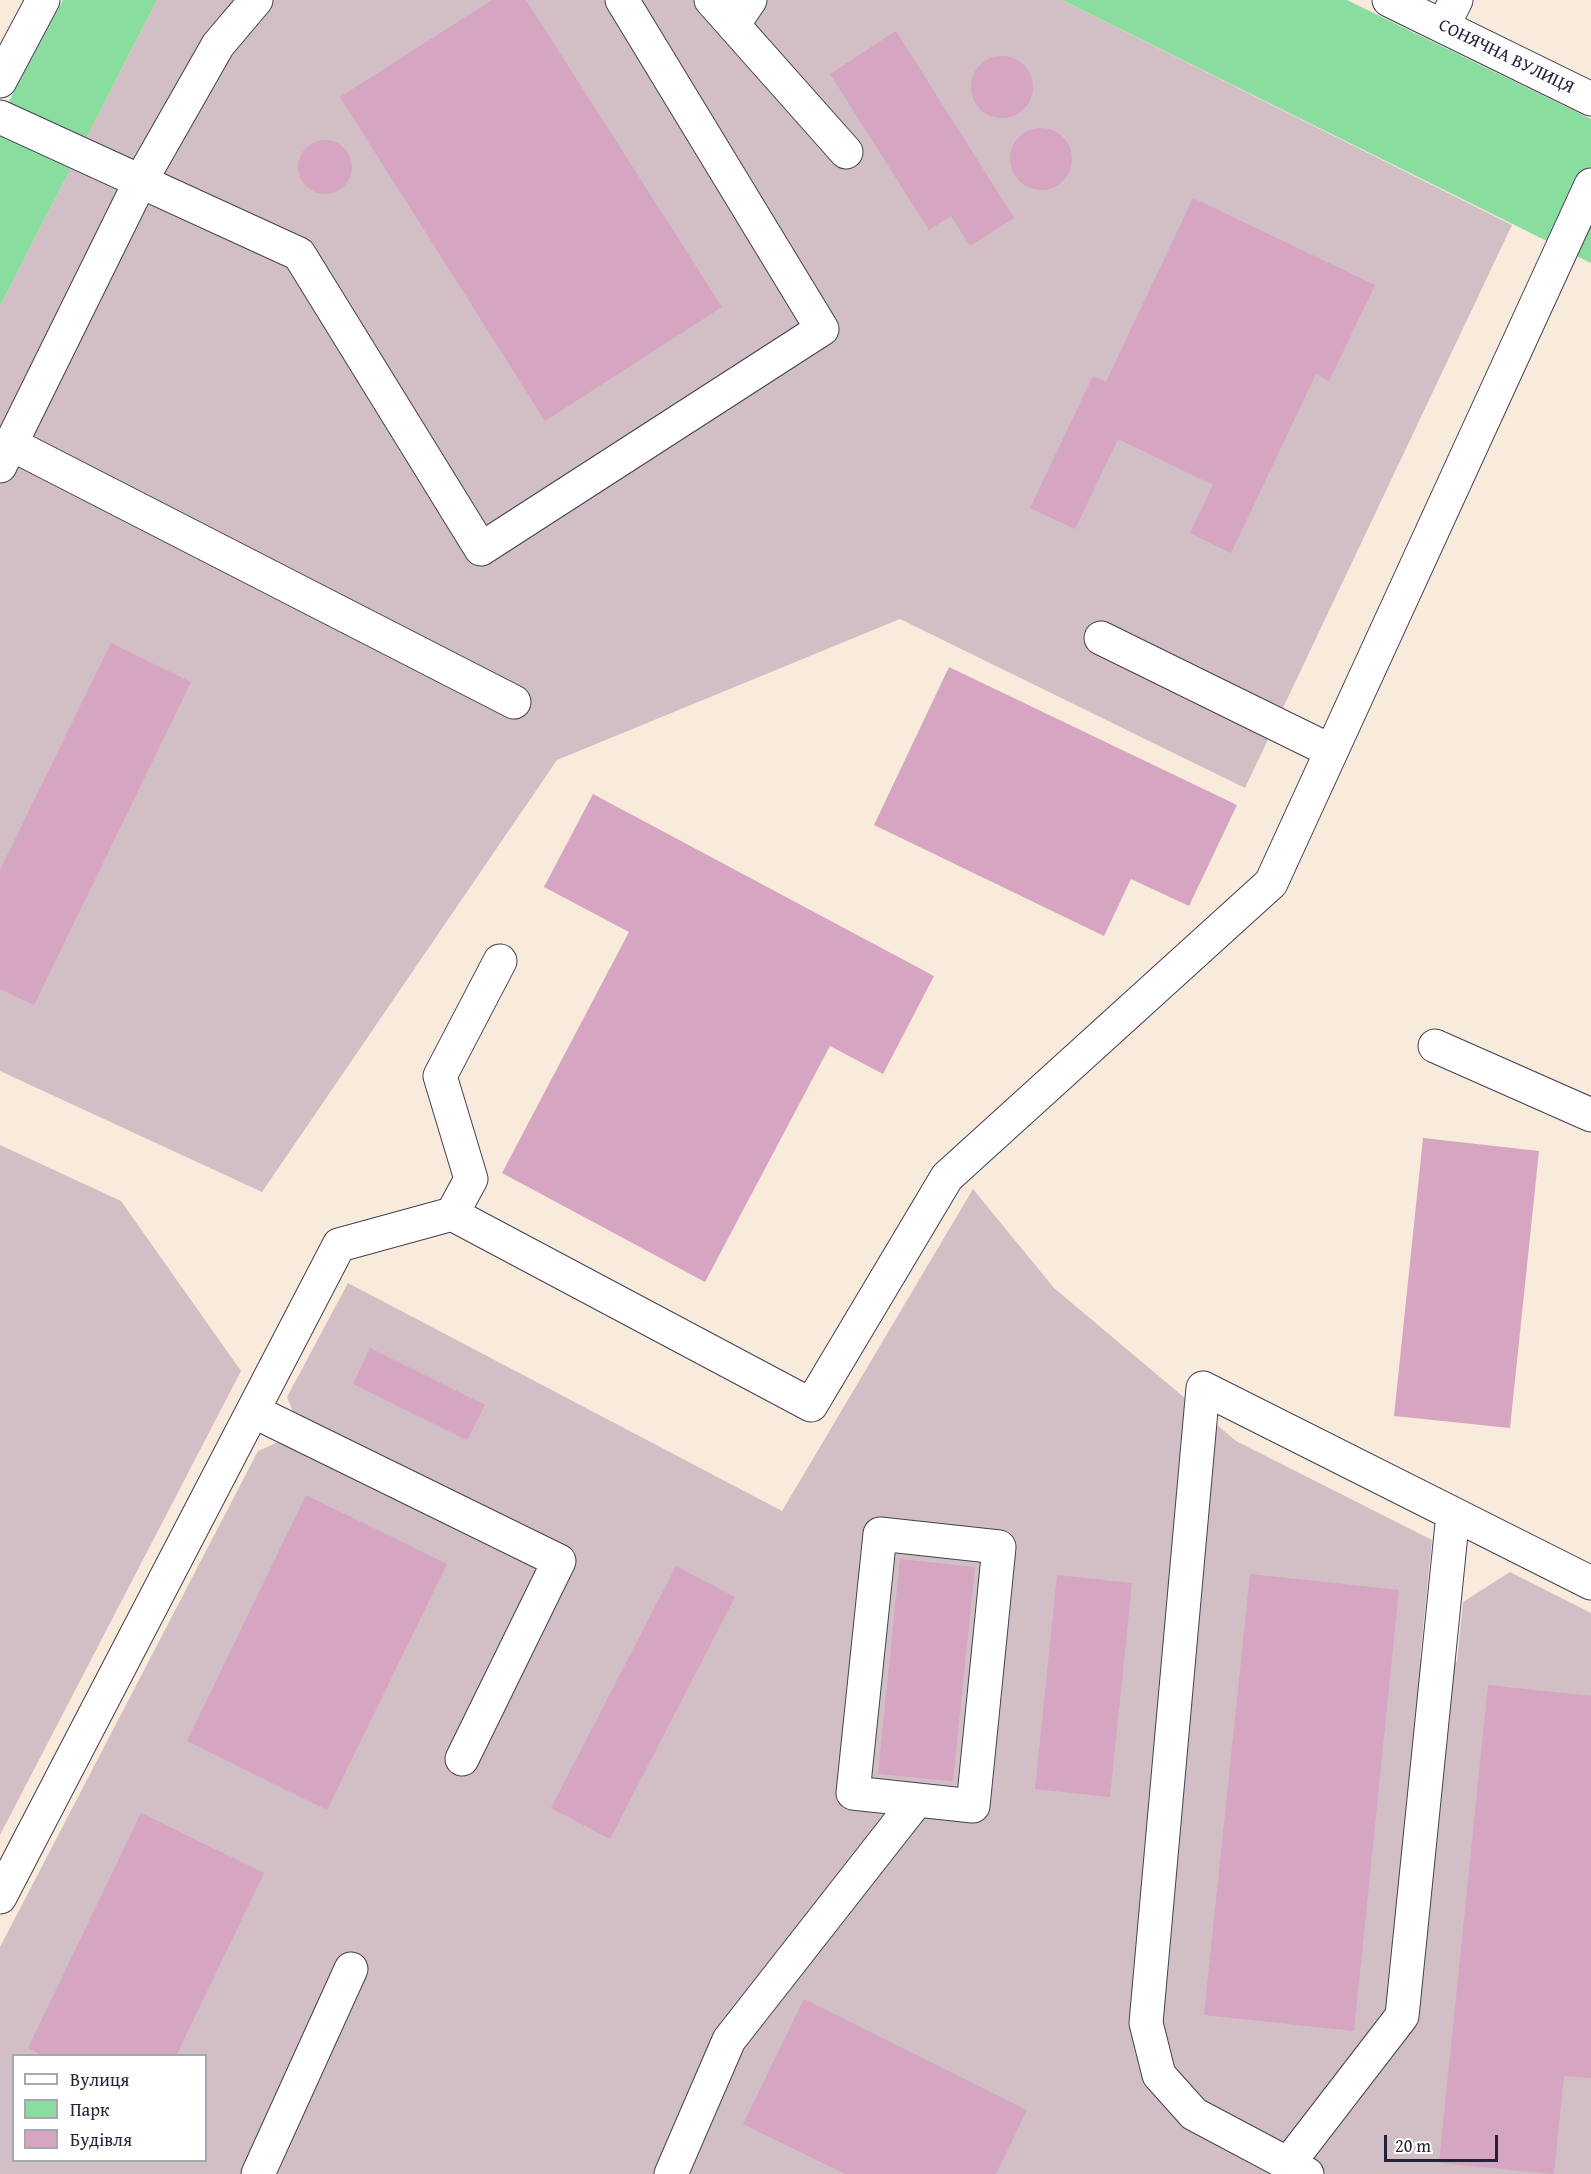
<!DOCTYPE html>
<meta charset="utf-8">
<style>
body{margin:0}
#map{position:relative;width:1591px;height:2174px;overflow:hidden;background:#f9ebdb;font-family:"Gentium Book Plus",serif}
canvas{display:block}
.legend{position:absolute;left:12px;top:2054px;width:195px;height:108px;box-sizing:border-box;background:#fff;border:2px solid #a7a7b1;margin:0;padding:8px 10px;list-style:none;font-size:18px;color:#22223b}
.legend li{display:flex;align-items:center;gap:12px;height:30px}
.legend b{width:30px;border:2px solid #a7a7b1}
.scale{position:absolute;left:1384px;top:2135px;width:114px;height:27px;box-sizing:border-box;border:3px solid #22223b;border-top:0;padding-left:8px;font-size:18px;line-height:21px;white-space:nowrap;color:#22223b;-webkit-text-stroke:4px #fff;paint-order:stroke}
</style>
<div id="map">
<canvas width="1591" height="2174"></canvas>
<ul class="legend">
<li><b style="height:8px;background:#fff"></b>Вулиця</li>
<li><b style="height:16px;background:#89dd9f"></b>Парк</li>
<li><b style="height:16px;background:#d6a5c1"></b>Будівля</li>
</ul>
<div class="scale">20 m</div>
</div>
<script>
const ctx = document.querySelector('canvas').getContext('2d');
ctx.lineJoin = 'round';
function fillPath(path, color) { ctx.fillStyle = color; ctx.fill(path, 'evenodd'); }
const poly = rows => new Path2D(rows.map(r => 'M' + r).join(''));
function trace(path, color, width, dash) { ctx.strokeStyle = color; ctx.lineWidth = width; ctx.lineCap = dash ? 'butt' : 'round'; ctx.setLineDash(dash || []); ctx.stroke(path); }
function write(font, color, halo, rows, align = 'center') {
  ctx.font = font + ' "Gentium Book Plus",serif'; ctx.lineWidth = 4.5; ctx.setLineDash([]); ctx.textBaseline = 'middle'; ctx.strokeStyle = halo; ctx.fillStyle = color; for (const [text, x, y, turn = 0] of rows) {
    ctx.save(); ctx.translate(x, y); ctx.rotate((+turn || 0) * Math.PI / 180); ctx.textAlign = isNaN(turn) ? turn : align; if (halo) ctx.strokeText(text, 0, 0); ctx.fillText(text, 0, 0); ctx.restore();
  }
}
fillPath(poly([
 [157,0,1062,0,1512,225,1245,788,900,619,557,760,262,1192,0,1071,0,306],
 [0,1145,121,1201,241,1371,0,1835],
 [973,1189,1054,1288,1236,1441,1432,1540,1420,1659,1457,1662,1463,1602,1510,1572,1591,1613,1591,2174,0,2174,0,1947,258,1451,283,1440,295,1417,287,1397,348,1283,782,1511],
 [14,2056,206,2056,206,2160,14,2160]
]), '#d2bec5');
fillPath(poly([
 [63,0,157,0,0,306,0,118],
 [1062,0,1347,0,1591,119,1591,263]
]), '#89dd9f');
fillPath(poly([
 [492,0,526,0,722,307,545,421,340,97],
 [896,31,1014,218,970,246,951,216,929,230,830,74],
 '971 87a31 31 0 1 1 62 0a31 31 0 1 1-62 0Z',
 '1010 159a31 31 0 1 1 62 0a31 31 0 1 1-62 0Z',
 '298 167a27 27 0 1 1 54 0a27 27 0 1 1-54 0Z',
 [1193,198,1375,285,1329,381,1316,374,1231,553,1190,533,1213,485,1118,439,1075,529,1030,508,1093,376,1106,382],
 [111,643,191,682,34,1005,0,989,0,870],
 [949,667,1237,805,1189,906,1131,879,1104,936,874,825],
 [593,794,934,976,883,1074,830,1046,705,1282,502,1173,629,932,544,887],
 [1423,1138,1539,1151,1510,1428,1394,1416],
 [370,1348,485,1405,467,1440,353,1384],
 [306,1495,447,1564,327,1810,187,1741],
 [900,1559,975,1567,953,1781,878,1774],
 [676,1566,735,1597,610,1839,551,1808],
 [1250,1574,1399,1590,1354,2031,1204,2015],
 [1057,1575,1132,1583,1110,1797,1035,1789],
 [1488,1685,1591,1696,1591,2078,1564,2076,1554,2174,1439,2163],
 [141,1813,264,1873,176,2056,43,2056,28,2048],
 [804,1999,1027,2110,996,2174,845,2174,743,2124]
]), '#d6a5c1');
const minor = poly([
 [711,0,846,152],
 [1389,0,1591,99],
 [733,25,750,0],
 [1443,26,1456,0],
 [0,81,43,0],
 [0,117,299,254,481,549,822,329,622,0],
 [11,444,514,702],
 [0,466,140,182,218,45,256,0],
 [1101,638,1331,751],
 [1435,1046,1591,1115],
 [452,1214,471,1179,440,1076,500,961],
 [253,1411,559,1561,462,1759],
 [880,1534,999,1547,973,1806,853,1793,880,1534],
 [0,1897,339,1245,452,1214,811,1405,947,1177,1271,883,1591,185],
 [1288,2164,1402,2016,1453,1514],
 [258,2174,351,1969],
 [671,2174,729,2040,917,1800],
 [1307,2174,1194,2114,1159,2075,1146,2023,1203,1388,1591,1583]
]);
trace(minor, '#424053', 35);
trace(minor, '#fff', 33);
write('18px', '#22223b', '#fff', [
 ["СОНЯЧНА ВУЛИЦЯ",1506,57,26]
]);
</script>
